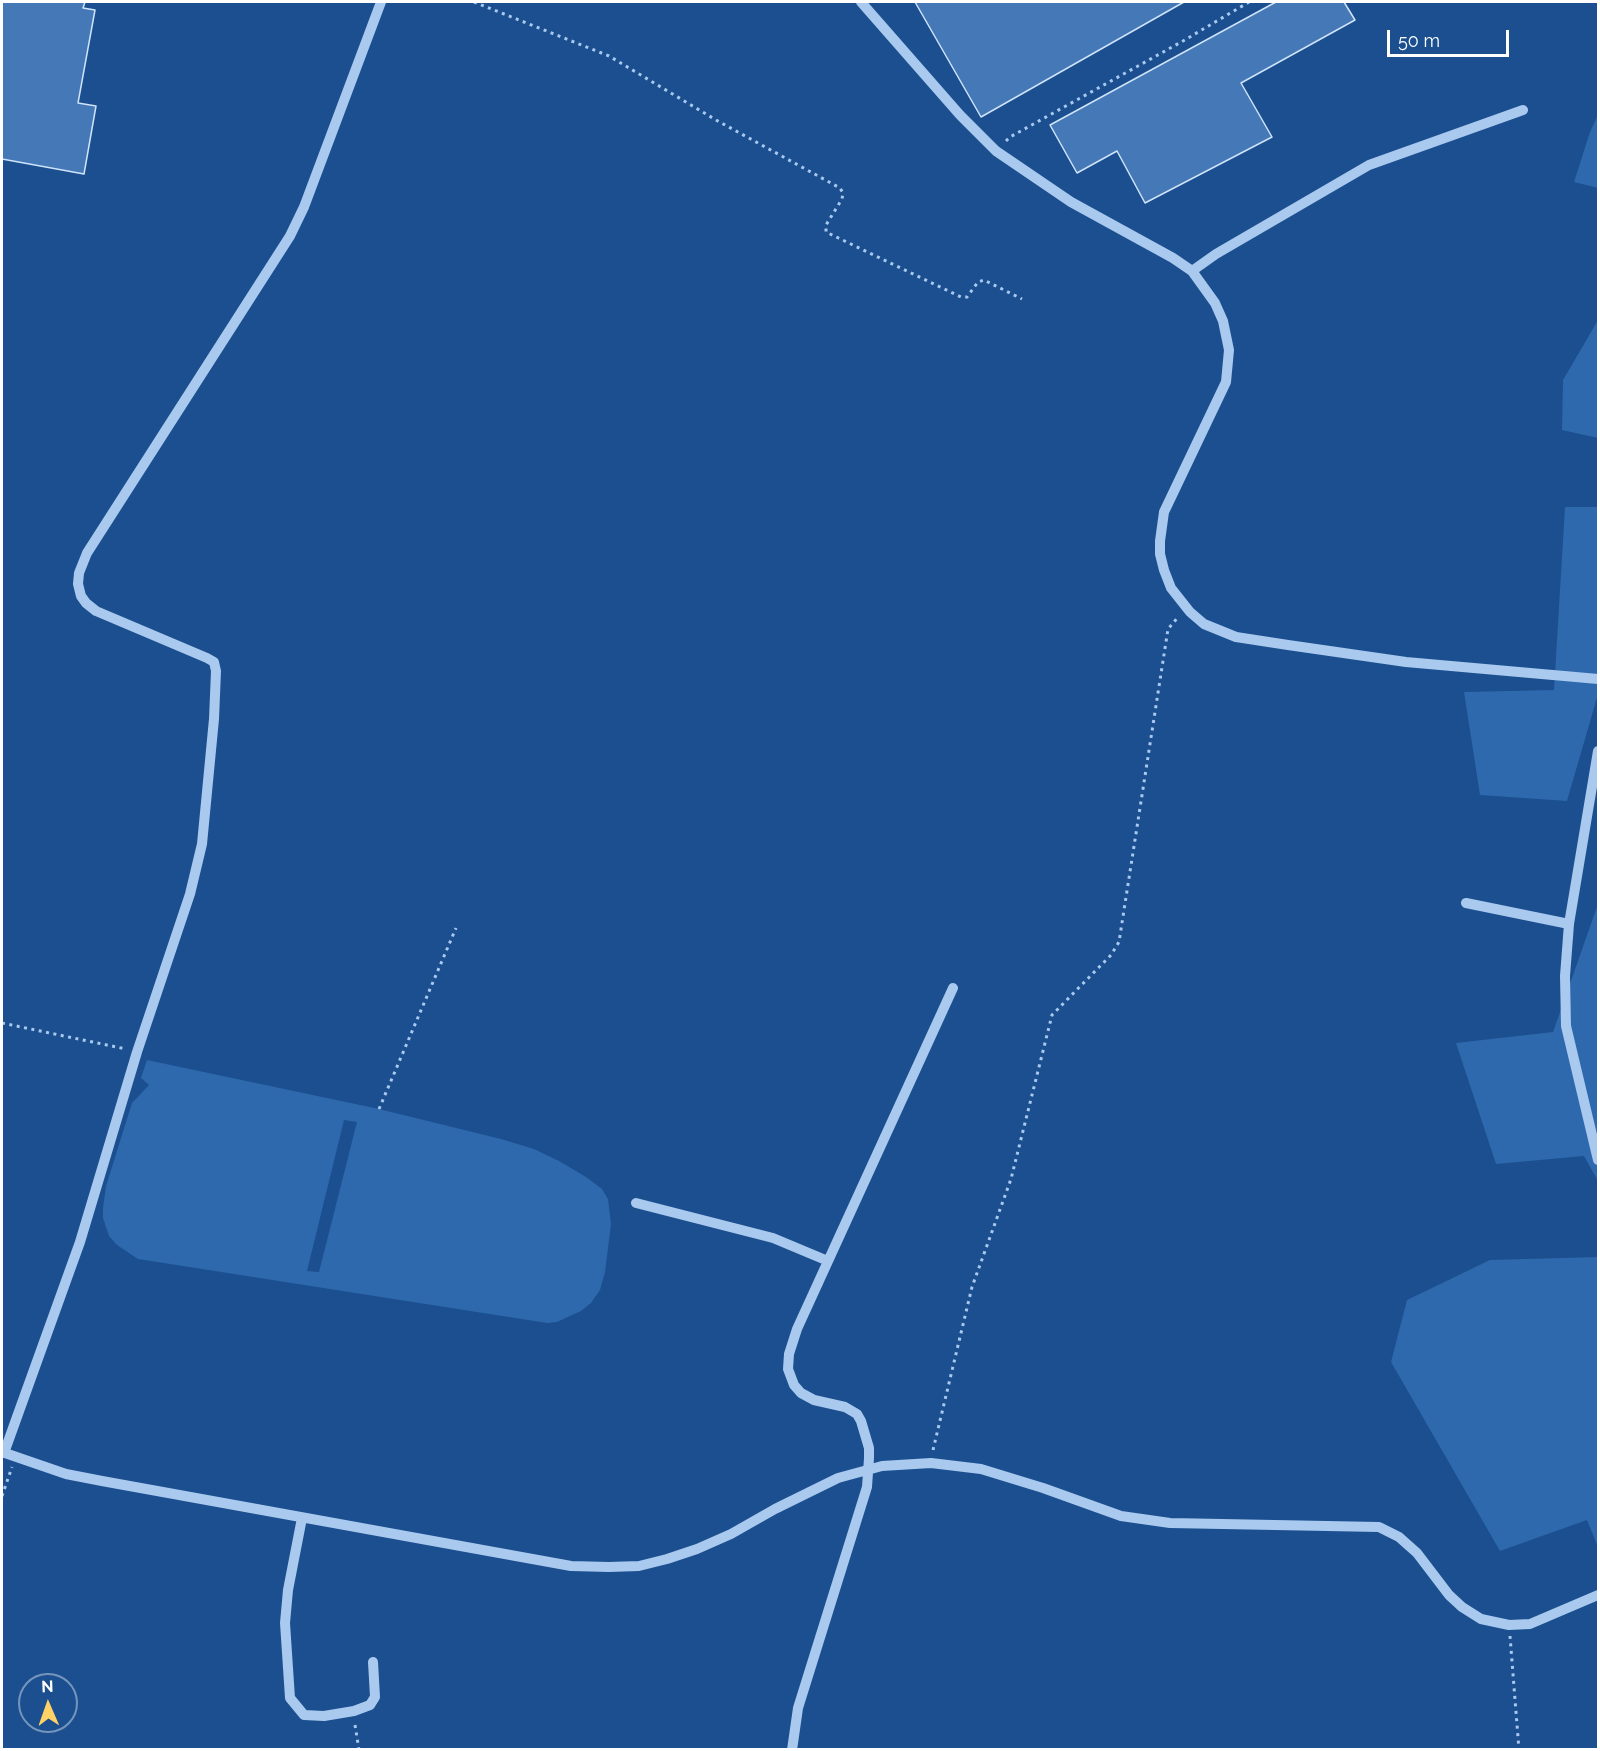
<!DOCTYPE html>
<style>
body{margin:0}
#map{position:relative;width:1600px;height:1751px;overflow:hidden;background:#1b4f8f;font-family:Raleway,sans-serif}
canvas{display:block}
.frame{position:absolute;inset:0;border:3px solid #fff;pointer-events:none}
.north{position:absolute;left:18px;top:1673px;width:60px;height:60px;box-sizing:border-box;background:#1b4f8f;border:2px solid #7695bc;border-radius:50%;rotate:358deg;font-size:16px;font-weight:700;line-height:24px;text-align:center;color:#fff}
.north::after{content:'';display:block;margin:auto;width:21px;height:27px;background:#ffd166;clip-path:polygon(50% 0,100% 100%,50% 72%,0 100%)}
.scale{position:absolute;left:1387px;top:30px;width:122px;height:27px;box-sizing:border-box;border:3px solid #fff;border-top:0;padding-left:8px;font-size:18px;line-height:21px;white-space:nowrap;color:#fff;-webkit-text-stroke:4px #1b4f8f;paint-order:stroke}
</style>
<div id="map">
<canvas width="1600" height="1751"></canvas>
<div class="frame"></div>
<div class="north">N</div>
<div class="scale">50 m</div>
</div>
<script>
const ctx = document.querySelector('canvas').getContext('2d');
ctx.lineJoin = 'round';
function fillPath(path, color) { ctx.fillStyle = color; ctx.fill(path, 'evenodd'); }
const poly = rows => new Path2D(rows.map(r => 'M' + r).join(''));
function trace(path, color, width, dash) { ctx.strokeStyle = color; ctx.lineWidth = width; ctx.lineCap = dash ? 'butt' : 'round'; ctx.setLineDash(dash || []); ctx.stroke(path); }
fillPath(poly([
 [1598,115,1598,188,1574,182,1590,132],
 [1598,320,1598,438,1562,430,1563,380],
 [1565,507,1598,507,1598,694,1567,801,1480,795,1464,692,1554,690],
 [1598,904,1598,1181,1584,1156,1496,1164,1456,1043,1553,1032],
 [147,1060,379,1109,501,1139,534,1149,559,1161,586,1177,602,1189,608,1199,611,1224,605,1272,600,1290,591,1303,581,1311,557,1322,547,1323,138,1259,117,1245,109,1236,103,1218,103,1208,106,1186,132,1103,149,1085,141,1078],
 [344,1120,357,1122,319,1272,307,1271],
 [1598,1257,1598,1547,1587,1520,1500,1551,1391,1362,1407,1300,1490,1260]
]), '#2e69ad');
const building = poly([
 [2,2,85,2,83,8,95,10,78,103,96,106,84,174,2,159,2,2],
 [915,2,1184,2,981,117,915,2],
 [1276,2,1344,2,1355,20,1241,83,1272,137,1145,203,1117,151,1077,173,1050,125,1276,2]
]);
fillPath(building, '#4478b7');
trace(building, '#cfe3fa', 1.5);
trace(poly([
 [474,2,609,56,716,120,840,188,843,193,842,199,826,225,826,232,961,297,967,297,978,282,984,280,1022,299],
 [1006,141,1010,137,1183,41,1249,2],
 [2,1023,126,1049],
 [379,1109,456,928],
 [933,1450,972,1287,1011,1179,1052,1015,1111,955,1119,942,1168,629,1179,616],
 [2,1496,12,1467],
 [1510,1636,1519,1750],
 [355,1725,359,1750]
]), '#a9c9ee', 3, [3, 4.5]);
trace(poly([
 [861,2,960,115,996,151,1071,202,1173,258,1192,271,1215,303,1223,321,1229,350,1226,382,1164,512,1160,541,1160,554,1164,570,1171,588,1190,612,1204,624,1236,637,1288,645,1406,662,1598,679],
 [1192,271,1216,254,1369,165,1523,110],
 [1598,751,1569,924,1565,976,1566,1026,1598,1160],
 [1466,903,1569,924],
 [636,1203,773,1238,828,1261],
 [2,1452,66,1474,102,1481,571,1566,609,1567,639,1566,667,1559,697,1549,731,1534,775,1509,838,1478,882,1466,931,1463,981,1469,1043,1488,1121,1516,1170,1523,1379,1527,1399,1537,1417,1553,1449,1595,1462,1607,1481,1619,1509,1625,1530,1624,1598,1595],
 [4,1453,80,1242,137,1052,190,894,202,844,214,719,216,671,214,662,207,658,96,611,86,603,81,596,78,584,79,573,87,553,290,236,304,207,381,2],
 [302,1518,288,1590,285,1623,290,1698,304,1715,324,1716,354,1711,370,1705,375,1697,373,1662],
 [792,1750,798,1708,867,1487,869,1458,869,1448,861,1421,857,1414,845,1407,814,1400,801,1393,794,1385,788,1369,789,1354,797,1329,953,988]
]), '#a9c9ee', 10);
</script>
